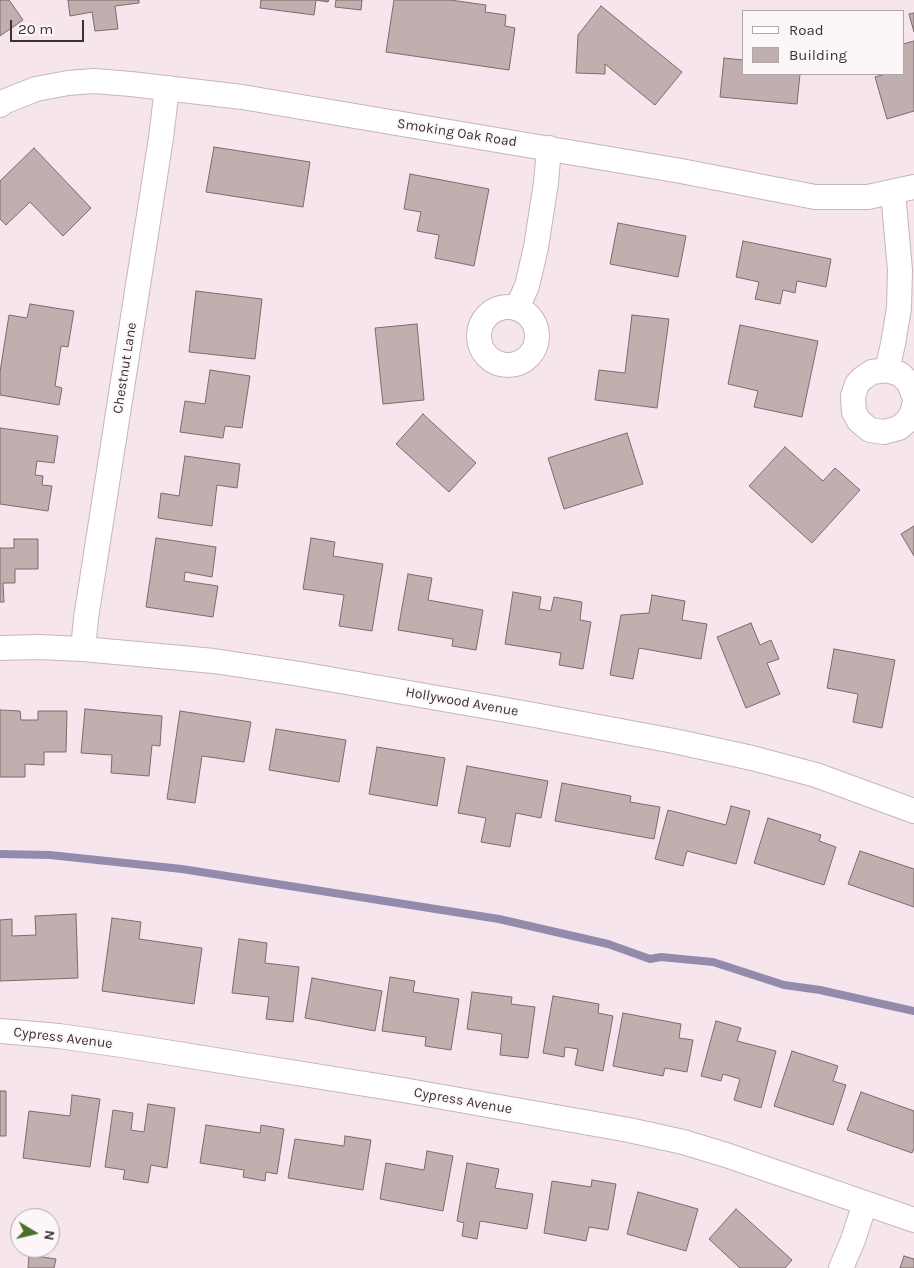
<!DOCTYPE html>
<style>
body{margin:0}
#map{position:relative;width:914px;height:1268px;overflow:hidden;background:#f7e5ed;font-family:Karla,sans-serif}
canvas{display:block}
.legend{position:absolute;left:742px;top:10px;width:162px;height:65px;box-sizing:border-box;background:#fdf6f9;border:1px solid #afa8ab;margin:0;padding:6px 9px;list-style:none;font-size:15px;color:#393235}
.legend li{display:flex;align-items:center;gap:10px;height:25px}
.legend b{width:25px;border:1px solid #afa8ab}
.north{position:absolute;left:10px;top:1208px;width:50px;height:50px;box-sizing:border-box;background:#fdf6f9;border:1px solid #afa8ab;border-radius:50%;rotate:99deg;font-size:14px;font-weight:700;line-height:20px;text-align:center;color:#393235}
.north::after{content:'';display:block;margin:auto;width:18px;height:22px;background:#4b6f28;clip-path:polygon(50% 0,100% 100%,50% 72%,0 100%)}
.scale{position:absolute;left:10px;top:20px;width:74px;height:22px;box-sizing:border-box;border:2px solid #393235;border-top:0;padding-left:6px;font-size:15px;line-height:18px;white-space:nowrap;color:#393235;-webkit-text-stroke:4px #fdf6f9;paint-order:stroke}
</style>
<div id="map">
<canvas width="914" height="1268"></canvas>
<ul class="legend">
<li><b style="height:6px;background:#fff"></b>Road</li>
<li><b style="height:14px;background:#c1aeae"></b>Building</li>
</ul>
<div class="north">N</div>
<div class="scale">20 m</div>
</div>
<script>
const ctx = document.querySelector('canvas').getContext('2d');
ctx.lineJoin = 'round';
const poly = rows => new Path2D(rows.map(r => 'M' + r).join(''));
function trace(path, color, width, dash) { ctx.strokeStyle = color; ctx.lineWidth = width; ctx.lineCap = dash ? 'butt' : 'round'; ctx.setLineDash(dash || []); ctx.stroke(path); }
function fillPath(path, color) { ctx.fillStyle = color; ctx.fill(path, 'evenodd'); }
function write(font, color, halo, rows, align = 'center') {
  ctx.font = font + ' Karla,sans-serif'; ctx.lineWidth = 4; ctx.setLineDash([]); ctx.textBaseline = 'middle'; ctx.strokeStyle = halo; ctx.fillStyle = color; for (const [text, x, y, turn = 0] of rows) {
    ctx.save(); ctx.translate(x, y); ctx.rotate((+turn || 0) * Math.PI / 180); ctx.textAlign = isNaN(turn) ? turn : align; if (halo) ctx.strokeText(text, 0, 0); ctx.fillText(text, 0, 0); ctx.restore();
  }
}
trace(poly([
 [0,854,50,855,182,869,499,919,608,944,650,959,661,957,713,962,784,985,820,990,914,1011]
]), '#928bac', 8);
const building = poly([
 [0,0,9,0,23,20,0,36,0,0],
 [68,0,139,0,139,3,115,6,118,29,95,31,92,12,70,16,68,0],
 [261,0,329,0,328,2,316,0,314,15,260,8,261,0],
 [336,0,362,0,361,10,335,7,336,0],
 [394,0,450,0,486,5,485,12,506,15,505,26,515,28,509,70,386,52,394,0],
 [601,6,682,72,655,105,605,64,605,74,576,73,578,35,601,6],
 [914,13,914,32,909,14,914,13],
 [914,41,914,111,887,119,875,77,885,74,903,74,903,44,914,41],
 [724,58,743,60,743,74,800,74,797,104,720,97,724,58],
 [214,147,310,162,303,207,206,192,214,147],
 [34,148,91,208,63,236,30,202,6,225,0,219,0,181,34,148],
 [410,174,489,189,474,266,435,258,439,235,417,231,421,212,404,209,410,174],
 [618,223,686,236,678,277,610,264,618,223],
 [743,241,831,259,826,287,797,281,795,293,783,290,780,304,755,299,759,282,736,277,743,241],
 [196,291,262,299,255,359,189,352,196,291],
 [30,304,74,311,68,347,61,346,55,386,62,388,59,405,0,395,0,372,9,315,27,318,30,304],
 [632,315,669,319,657,408,595,400,599,370,625,373,632,315],
 [417,324,424,400,383,404,375,328,417,324],
 [740,325,818,341,802,417,754,407,758,391,728,384,740,325],
 [210,370,250,376,242,428,225,426,223,438,180,432,185,401,205,404,210,370],
 [423,414,476,463,449,492,396,444,423,414],
 [0,428,58,436,54,463,37,461,35,475,43,476,42,485,52,486,48,511,0,504,0,428],
 [627,433,643,484,564,509,548,458,627,433],
 [785,447,823,481,835,468,860,490,812,543,749,486,785,447],
 [185,456,240,464,237,488,217,485,212,526,158,518,161,493,179,496,185,456],
 [914,526,914,556,901,534,914,526],
 [156,538,216,547,212,577,185,572,184,581,218,586,213,617,146,607,156,538],
 [311,538,335,542,333,556,383,564,372,631,339,626,344,595,303,589,311,538],
 [14,539,38,539,38,569,15,569,15,583,3,583,4,602,0,602,0,548,14,548,14,539],
 [408,574,432,578,428,600,483,610,476,650,452,646,453,639,398,630,408,574],
 [513,592,541,597,539,609,551,611,554,597,582,602,580,620,591,622,583,669,559,665,561,653,505,644,513,592],
 [652,595,685,601,682,620,707,624,701,659,639,648,633,679,610,675,621,615,649,613,652,595],
 [751,623,760,645,771,640,779,659,767,663,780,694,746,708,717,637,751,623],
 [834,649,895,660,882,728,853,722,858,694,827,688,834,649],
 [85,709,162,716,160,746,152,745,149,776,111,773,112,755,81,753,85,709],
 [0,710,20,711,21,720,38,720,38,711,67,711,66,752,44,752,44,765,25,764,25,777,0,777,0,710],
 [180,711,251,722,244,762,202,756,195,803,167,799,180,711],
 [276,729,346,740,339,782,269,770,276,729],
 [377,747,445,758,437,806,369,794,377,747],
 [467,766,548,781,541,818,516,813,510,847,481,842,486,818,458,813,467,766],
 [562,783,631,796,630,802,660,807,654,839,555,821,562,783],
 [731,806,750,811,736,864,687,851,683,866,655,859,668,810,726,825,731,806],
 [768,818,821,835,819,841,836,847,824,885,754,863,768,818],
 [860,851,914,869,914,907,848,884,860,851],
 [76,914,78,978,0,981,0,920,12,919,12,936,36,935,35,916,76,914],
 [112,918,141,922,139,939,202,948,194,1004,102,991,112,918],
 [239,939,267,943,265,963,299,967,293,1022,266,1019,269,997,232,993,239,939],
 [390,977,415,981,413,992,459,999,451,1050,425,1046,426,1037,382,1031,390,977],
 [312,978,382,991,375,1031,305,1018,312,978],
 [472,992,512,997,511,1004,535,1007,528,1058,500,1055,502,1034,467,1029,472,992],
 [553,996,599,1004,598,1013,613,1016,603,1071,575,1065,578,1049,565,1047,564,1057,543,1053,553,996],
 [623,1013,681,1024,679,1038,693,1040,687,1072,665,1068,663,1076,613,1066,623,1013],
 [716,1021,741,1028,737,1041,776,1051,761,1108,734,1100,740,1079,723,1074,721,1081,701,1076,716,1021],
 [792,1051,838,1066,833,1081,846,1085,833,1125,774,1106,792,1051],
 [0,1091,6,1091,6,1136,0,1136,0,1091],
 [861,1092,914,1111,914,1148,912,1153,847,1130,861,1092],
 [72,1095,100,1099,90,1167,23,1158,29,1111,70,1116,72,1095],
 [148,1104,175,1108,167,1168,151,1165,148,1183,123,1179,125,1170,105,1167,113,1110,133,1113,131,1130,144,1132,148,1104],
 [206,1125,260,1133,261,1125,284,1129,277,1174,266,1172,265,1181,243,1177,244,1170,200,1163,206,1125],
 [345,1136,371,1140,363,1190,288,1178,295,1139,344,1146,345,1136],
 [427,1151,453,1156,443,1211,380,1199,386,1163,424,1170,427,1151],
 [467,1163,499,1169,495,1188,533,1194,527,1229,480,1221,477,1239,462,1236,464,1223,457,1221,467,1163],
 [592,1180,616,1184,608,1230,589,1227,586,1241,544,1233,552,1181,591,1187,592,1180],
 [638,1192,698,1209,686,1251,627,1234,638,1192],
 [736,1209,792,1260,785,1268,740,1268,709,1239,736,1209],
 [29,1255,56,1259,54,1268,28,1268,29,1255],
 [904,1256,914,1259,914,1268,900,1268,904,1256]
]);
fillPath(building, '#c1aeae');
trace(building, '#7c6b6b', 1);
const street = poly([
 [0,105,6,101,36,89,68,83,94,81,131,84,242,97,681,171,815,197,868,197,914,187],
 '479 336a29 29 0 1 1 58 0a29 29 0 1 1-58 0Z',
 [517,308,527,286,536,247,546,183,549,148],
 [887,370,893,344,899,308,900,270,893,192],
 [914,396,909,383,900,374,887,370,872,372,863,378,857,384,853,396,854,412,859,421,870,430,884,432,899,428,906,422,912,414,914,405],
 [0,648,39,647,83,649,214,661,300,674,529,714,674,741,752,758,816,775,914,811],
 [83,649,86,618,161,138,167,88],
 [0,1031,59,1036,128,1046,403,1090,629,1130,683,1142,726,1155,914,1220],
 [841,1268,853,1240,865,1203]
]);
trace(street, '#c6b5bc', 26);
trace(street, '#fff', 24);
write('14px', '#393235', '#fdf6f9', [
 ["Smoking Oak Road",457,133,9],
 ["Chestnut Lane",125,368,-81],
 ["Hollywood Avenue",462,702,10],
 ["Cypress Avenue",63,1038,7],
 ["Cypress Avenue",463,1101,10]
]);
</script>
